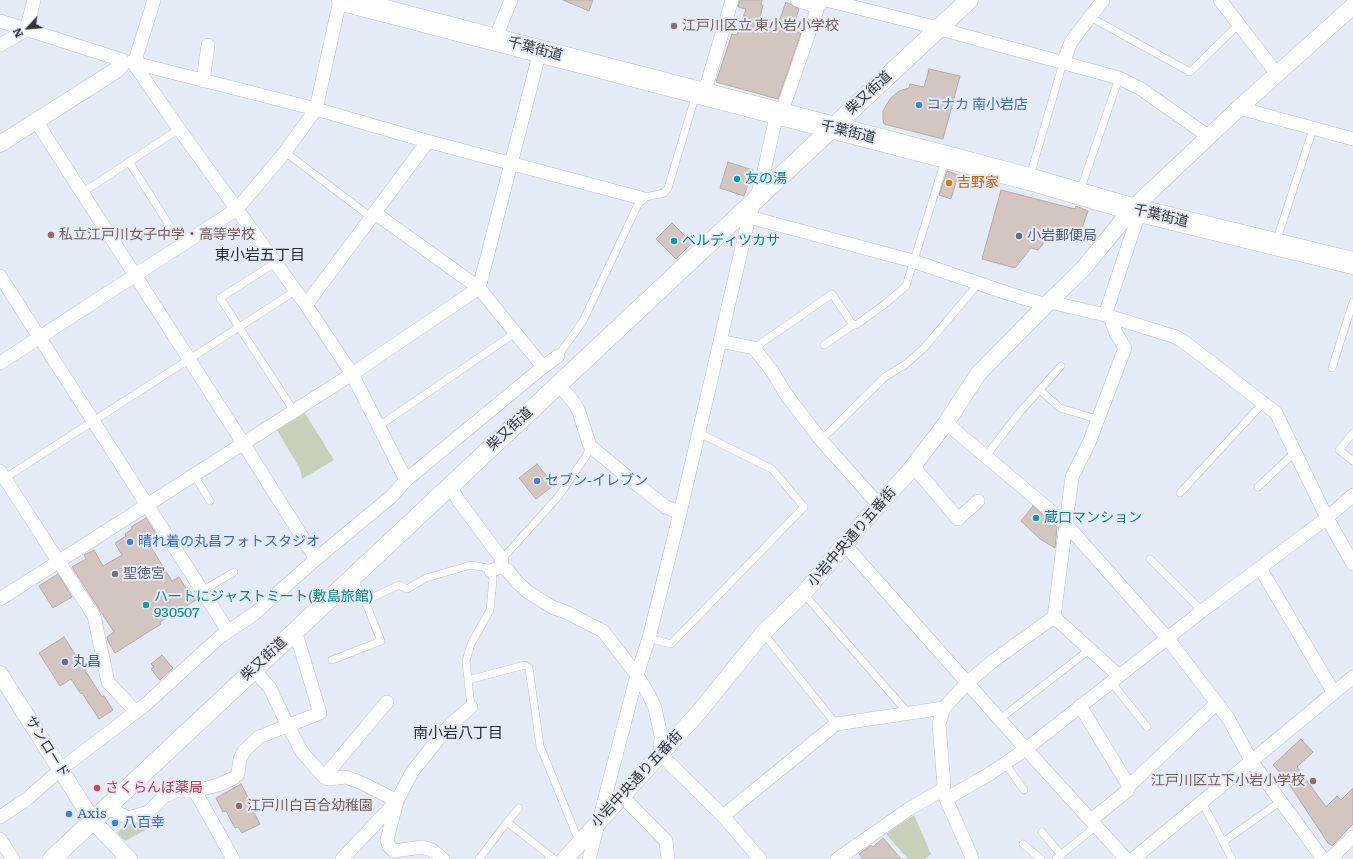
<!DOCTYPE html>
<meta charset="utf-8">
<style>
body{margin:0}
#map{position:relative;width:1353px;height:859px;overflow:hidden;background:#e4ebf6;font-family:Literata,serif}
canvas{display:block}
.north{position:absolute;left:8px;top:8px;width:40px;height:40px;-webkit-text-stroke:3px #e4ebf6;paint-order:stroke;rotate:244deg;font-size:11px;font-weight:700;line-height:16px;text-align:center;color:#323539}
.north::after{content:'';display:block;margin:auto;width:14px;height:18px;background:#323539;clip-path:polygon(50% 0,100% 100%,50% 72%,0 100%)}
</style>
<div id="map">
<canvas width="1353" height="859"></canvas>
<div class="north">N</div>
</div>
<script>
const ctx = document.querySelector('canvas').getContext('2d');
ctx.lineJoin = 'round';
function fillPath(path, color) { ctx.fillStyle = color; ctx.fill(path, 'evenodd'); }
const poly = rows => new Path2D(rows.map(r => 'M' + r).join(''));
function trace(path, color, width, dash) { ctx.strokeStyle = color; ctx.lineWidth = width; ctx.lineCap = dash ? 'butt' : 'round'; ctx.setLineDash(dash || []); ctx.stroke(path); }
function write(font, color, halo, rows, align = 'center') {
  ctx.font = font + ' Literata,"Noto Sans JP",serif'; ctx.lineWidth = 4; ctx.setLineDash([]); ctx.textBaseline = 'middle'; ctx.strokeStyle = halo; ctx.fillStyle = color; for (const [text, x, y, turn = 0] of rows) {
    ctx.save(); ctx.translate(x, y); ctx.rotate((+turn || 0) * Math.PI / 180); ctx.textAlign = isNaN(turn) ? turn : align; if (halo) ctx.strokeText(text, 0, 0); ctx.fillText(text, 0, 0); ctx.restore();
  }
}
fillPath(poly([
 [305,413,334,460,302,479,300,469,277,430],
 [157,810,162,821,125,841,117,833,128,822],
 [914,815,931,854,925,859,908,859,886,834]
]), '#c7d1ba');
const building = poly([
 [563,0,593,0,589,11,563,0],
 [740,0,762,0,761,5,763,5,760,17,779,22,786,2,799,9,792,30,801,33,778,99,716,82,732,34,737,35,746,9,738,7,740,0],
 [929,69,960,76,943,139,884,124,883,120,883,111,890,99,899,91,909,88,910,84,924,87,929,69],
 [728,162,753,170,744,196,720,188,728,162],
 [947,171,958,175,951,199,939,195,947,171],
 [1001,190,1075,209,1076,206,1088,211,1078,240,1054,230,1038,250,1031,248,1015,268,982,259,1001,190],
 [672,223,692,243,676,259,656,239,672,223],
 [537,464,554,485,536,499,519,478,537,464],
 [1033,506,1057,527,1055,548,1040,539,1021,521,1033,506],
 [146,518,159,539,149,544,172,581,179,577,187,590,189,589,196,600,160,622,161,624,115,653,108,641,107,637,114,632,72,567,86,559,84,555,94,550,103,566,122,555,115,543,126,536,125,534,132,529,131,527,146,518],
 [58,574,72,597,53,608,39,586,58,574],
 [64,637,102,697,104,696,113,710,99,719,82,693,81,694,71,679,60,686,39,653,64,637],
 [162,655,173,668,160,680,151,669,154,667,151,664,162,655],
 [1301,739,1313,752,1297,767,1326,807,1337,796,1341,800,1353,788,1353,824,1332,846,1328,843,1285,778,1273,765,1301,739],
 [241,784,248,797,246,798,260,824,242,833,238,827,235,828,226,811,223,812,216,798,241,784],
 [883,838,901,859,863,859,859,854,871,845,873,847,883,838]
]);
fillPath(building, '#d3c6c0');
trace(building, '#b7aba5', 1);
const service = poly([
 [1090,17,1190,72,1239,24],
 [285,152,372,218],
 [129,162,182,245],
 [1030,176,1063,63],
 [1080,191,1119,78],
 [82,193,179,129],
 [1276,242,1313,129],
 [275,263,220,298,294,411],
 [824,345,853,325,856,325,885,304,906,286,945,160],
 [754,348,832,294,853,325],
 [558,356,583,321,641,198,664,193,668,188,696,94],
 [1332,368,1353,302],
 [1040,390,1060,408,1097,419],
 [379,426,515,333],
 [1353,433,1339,450,1353,461],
 [821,440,885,377,906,364,924,348,979,283],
 [985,457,1020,412,1061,366],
 [194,475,210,501],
 [2,480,295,291],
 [1258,487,1295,452],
 [1180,493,1263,403],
 [502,559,558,497,586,456,590,446],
 [1150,559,1202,611],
 [353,578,365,601,399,585,407,589,426,578,471,565,488,568,491,571,493,579,490,610,471,644,466,661,471,707],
 [202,591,234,572],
 [804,594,909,714],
 [763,633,836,724],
 [649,638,671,644,804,507,772,469,699,433],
 [332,660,381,641,365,601],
 [468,680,525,665,529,668,540,746,576,834,582,840],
 [1112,683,1147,727],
 [1000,719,1089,650],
 [1005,763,1024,790],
 [1202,802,1232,859],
 [507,822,519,808],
 [1042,832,1061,855],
 [1223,842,1281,801],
 [1023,844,1041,859],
 [479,859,507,822,554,859],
 [1056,859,1096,826]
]);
const minor = poly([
 [154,0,134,64,179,129,306,305,352,374,406,480],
 [797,0,818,7],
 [826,0,926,25,1119,78,1141,89,1208,136],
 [1220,0,1277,74],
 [0,21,122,60],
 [495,39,511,0],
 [0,45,26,30,34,0],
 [131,62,316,109,423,140,641,198],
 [1063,63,1071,42,1103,0],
 [203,81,208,45],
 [704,94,732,0],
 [1239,108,1353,139],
 [781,114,818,7,823,0],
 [36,121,243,443,316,559],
 [375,213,479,288,543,367],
 [749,217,913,261,1007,293,1046,305],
 [0,276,228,631],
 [1050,302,1105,315,1176,337,1183,341,1276,413,1327,518,1353,564],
 [306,305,428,141],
 [1105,315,1136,222,1132,209],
 [720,341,754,348,774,374,785,393,821,440,879,505],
 [0,363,237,209,285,152,316,109,340,0],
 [559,385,575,404,579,412,590,446,630,479,666,507,680,513],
 [946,423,1065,523,1168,639,1228,718,1252,762,1323,859],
 [913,466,958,519,978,501],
 [0,471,94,616,108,682,136,712],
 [450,485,458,500,502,559,501,566],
 [845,545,1026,749,1126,859],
 [1260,568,1334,693],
 [491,571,501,566,509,572,518,583,528,592,554,608,566,612,603,631,637,675,649,695,655,708,661,736,660,754,723,816,760,859],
 [0,599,352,374,479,288,540,51],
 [1054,617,1119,676],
 [253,669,270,688,288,726,302,752,324,777,328,779,346,777,364,784,397,801],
 [1080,706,1129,786,1127,791,1091,820],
 [324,777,387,702],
 [1129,786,1217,703],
 [195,791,233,859],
 [622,796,666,841,668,859],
 [946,799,991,773,1026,749,1202,611,1327,518,1353,495],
 [107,807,128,818,149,812,163,797,176,791,195,791,218,785,234,778,238,774,240,759,244,751,259,737,320,713,295,630],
 [723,816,836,724,944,708],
 [0,817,27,799,61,769,145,705,221,636,254,614,316,559,392,496,406,480,543,367,558,356],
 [0,839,13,859],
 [342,859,395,803],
 [443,859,432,850,422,847,394,851,389,846,387,840,397,801,412,772,449,726,471,707],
 [589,859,637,675,649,638,680,513,749,217,761,184,777,113],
 [837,859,909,809,942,790],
 [972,859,970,853,942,790,944,785,939,724,944,708,967,683,993,661,1054,617,1072,477,1089,443,1125,348,1116,333,1110,317],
 [1133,859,1353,677],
 [1330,859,1353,837]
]);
const tertiary = poly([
 [0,144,115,71,121,65],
 [0,674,93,821,129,859],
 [565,859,699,712,763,633,803,594,867,518,907,474,946,423,979,373,1046,305,1083,269,1132,209,1239,108,1353,6]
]);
const secondary = poly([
 [52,859,969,0]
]);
const trunk = poly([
 [343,0,946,157,1029,179,1132,209,1353,263]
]);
trace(service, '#bbc2cd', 8);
trace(minor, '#bbc2cd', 14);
trace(tertiary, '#bbc2cd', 17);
trace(secondary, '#bbc2cd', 19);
trace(trunk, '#bbc2cd', 23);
trace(service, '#fff', 7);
trace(minor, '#fff', 13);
trace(tertiary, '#fff', 16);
trace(secondary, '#fff', 18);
trace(trunk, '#fff', 22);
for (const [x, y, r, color] of [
 [674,26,4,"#8d6e63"],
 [919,105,4,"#3f7fe0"],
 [737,179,4,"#0f9aa8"],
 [949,183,4,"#e8710a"],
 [51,235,4,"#8d6e63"],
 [1019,236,4,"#5c6f8a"],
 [674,241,4,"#0f9aa8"],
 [537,481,4,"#3f7fe0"],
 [1036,518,4,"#0f9aa8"],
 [130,542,4,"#3f7fe0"],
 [115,574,4,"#6b7280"],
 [146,605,4,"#0f9aa8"],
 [65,662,4,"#5c6f8a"],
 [1313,781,4,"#8d6e63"],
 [97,788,4,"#e0444e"],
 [239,806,4,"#8d6e63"],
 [69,814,4,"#3f7fe0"],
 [115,823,4,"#3f7fe0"]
]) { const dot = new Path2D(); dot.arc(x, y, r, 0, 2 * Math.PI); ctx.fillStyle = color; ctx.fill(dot); trace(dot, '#e4ebf6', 1.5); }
write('14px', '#785e54', '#e4ebf6', [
 ["江戸川区立 東小岩小学校",682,26],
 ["私立江戸川女子中学・高等学校",59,235],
 ["江戸川区立下小岩小学校",1305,781,"right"],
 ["江戸川白百合幼稚園",247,806]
], 'left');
write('14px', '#323539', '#e4ebf6', [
 ["千葉街道",535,49,15],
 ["柴又街道",869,93,-43],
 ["千葉街道",848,132,14],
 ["千葉街道",1161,216,14],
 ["柴又街道",510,429,-43],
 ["小岩中央通り五番街",852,537,-49],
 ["柴又街道",264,659,-43],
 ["サンロード",47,747,58],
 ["小岩中央通り五番街",637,779,-47]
]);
write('14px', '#366cbe', '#e4ebf6', [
 ["コナカ 南小岩店",927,105],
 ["セブン-イレブン",545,481],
 ["晴れ着の丸昌フォトスタジオ",138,542],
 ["Axis",77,814],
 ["八百幸",123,823]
], 'left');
write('14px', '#0d838f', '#e4ebf6', [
 ["友の湯",745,179],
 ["ベルディツカサ",682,241],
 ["蔵口マンション",1044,518],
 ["ハートにジャストミート(敷島旅館)",154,597],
 ["930507",154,613]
], 'left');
write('14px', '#c56008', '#e4ebf6', [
 ["吉野家",957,183]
], 'left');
write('14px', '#4e5e75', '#e4ebf6', [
 ["小岩郵便局",1027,236],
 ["丸昌",73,662]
], 'left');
write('14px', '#5b616d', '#e4ebf6', [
 ["聖徳宮",123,574]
], 'left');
write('14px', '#be3a42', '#e4ebf6', [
 ["さくらんぼ薬局",105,788]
], 'left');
write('15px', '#252b33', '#e4ebf6', [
 ["東小岩五丁目",260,256],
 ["南小岩八丁目",458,734]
]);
</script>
